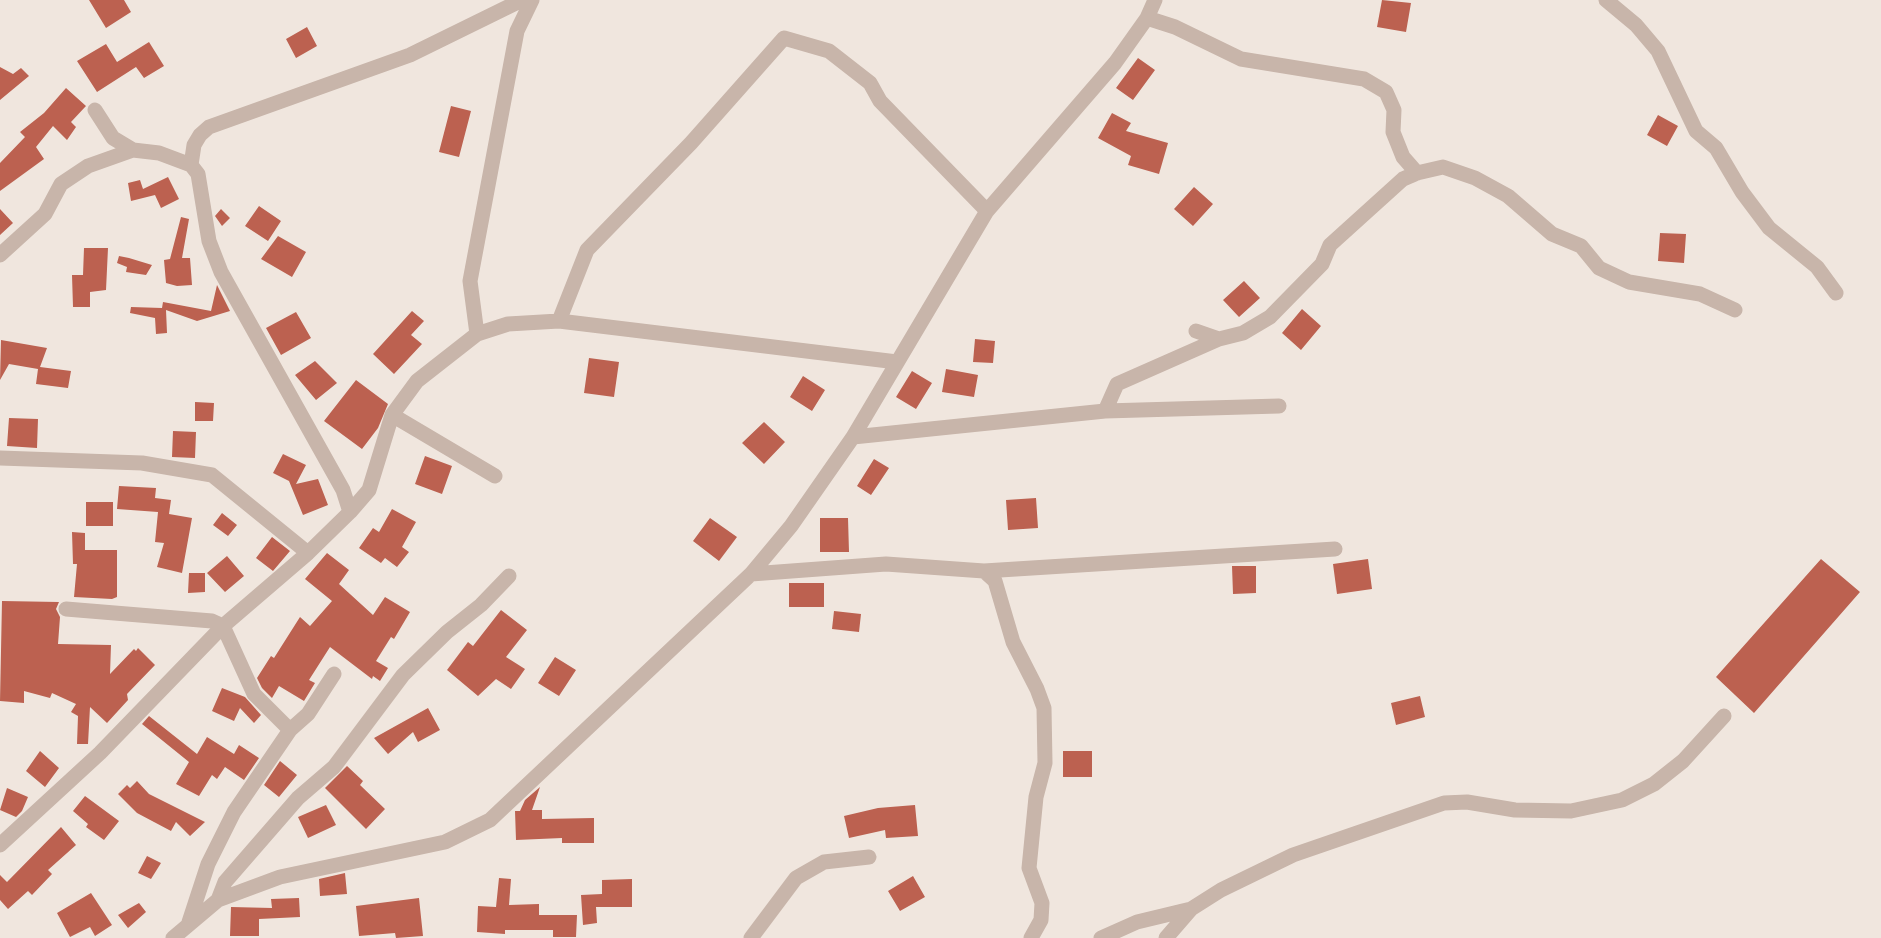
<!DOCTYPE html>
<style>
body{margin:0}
canvas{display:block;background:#f0e6de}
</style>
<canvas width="1881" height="938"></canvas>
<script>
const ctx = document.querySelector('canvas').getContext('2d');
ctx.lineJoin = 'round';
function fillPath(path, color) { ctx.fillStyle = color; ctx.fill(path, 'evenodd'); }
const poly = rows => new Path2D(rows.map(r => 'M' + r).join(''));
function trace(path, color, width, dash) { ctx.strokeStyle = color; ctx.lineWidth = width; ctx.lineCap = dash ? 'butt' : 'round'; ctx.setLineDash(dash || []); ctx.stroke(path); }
fillPath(poly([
 [89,0,124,0,131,12,106,28],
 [1382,0,1411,3,1406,32,1377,27],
 [307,27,317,46,296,58,286,39],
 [149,42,164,66,144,78,136,67,97,92,77,61,106,44,117,62],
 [1138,58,1155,70,1133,100,1116,88],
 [0,67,13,74,21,68,29,76,0,100],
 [66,88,86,106,71,122,76,127,67,140,53,126,36,147,44,159,0,191,0,163,25,137,20,132,44,113],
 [451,106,471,111,459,157,439,152],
 [1112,113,1131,123,1126,131,1168,143,1159,174,1128,165,1131,156,1098,138],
 [1658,115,1678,126,1667,146,1647,135],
 [168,177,179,199,161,208,155,195,131,201,128,183,140,180,143,189],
 [1194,187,1213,204,1193,226,1174,209],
 [259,206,281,221,268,241,245,226],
 [0,209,13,223,0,235],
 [221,209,230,218,222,226,215,216],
 [181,217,189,219,182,258,190,258,192,285,177,286,166,283,164,260,170,259],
 [1660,233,1686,234,1684,263,1658,261],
 [278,236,306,252,292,277,261,259],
 [84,248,108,248,106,290,90,292,90,307,73,307,72,275,83,275],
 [119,256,129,258,152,265,146,275,126,272,127,267,117,263],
 [1244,281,1260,298,1239,317,1223,300],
 [217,285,230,311,197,321,166,310,167,333,156,334,155,318,130,313,131,307,162,308,163,302,211,311],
 [1302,309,1321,326,1301,350,1282,333],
 [412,311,424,321,411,335,422,344,394,374,373,354],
 [296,312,311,338,281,355,266,328],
 [975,339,995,341,993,363,973,362],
 [1,340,47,348,40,367,71,371,68,388,36,384,38,369,9,364,0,380],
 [589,358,619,362,614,397,584,393],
 [315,361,337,383,316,400,295,375],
 [946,369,978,375,974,397,942,392],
 [912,371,932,383,916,409,896,397],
 [803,376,825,390,812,411,790,397],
 [356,380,388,404,378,428,362,449,324,421],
 [195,402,214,403,213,421,195,421],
 [9,418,38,419,37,448,7,446],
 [764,422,785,442,764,464,742,443],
 [173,431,196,432,195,458,172,457],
 [283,454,306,465,296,484,318,479,328,505,303,515,289,481,273,473],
 [425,456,452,466,442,494,415,484],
 [874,459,889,468,871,495,857,486],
 [119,486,156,488,155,498,171,500,169,514,192,518,182,573,157,567,164,543,155,542,158,512,117,509],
 [1036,498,1038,528,1008,530,1006,500],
 [86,502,113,502,113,526,86,526],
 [392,509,416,522,402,547,409,552,397,567,385,558,381,563,359,548,373,528,379,532],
 [222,513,237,525,228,536,213,525],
 [710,518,737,537,719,561,693,541],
 [820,518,848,518,849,552,820,552],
 [72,532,85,533,85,550,117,550,117,597,112,599,74,597,77,564,73,564],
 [272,537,290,551,273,571,256,558],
 [327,553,349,570,339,584,373,615,385,597,410,612,394,639,391,637,376,661,388,668,380,681,373,676,372,679,330,647,309,680,315,683,304,701,279,686,272,698,262,688,257,678,271,656,274,658,300,617,310,626,332,601,305,579],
 [227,556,244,576,225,592,207,573],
 [1368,559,1372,589,1337,594,1333,564],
 [1821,559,1860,592,1754,713,1716,677],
 [1232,566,1256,566,1256,593,1233,594],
 [189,573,205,573,205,592,188,593],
 [789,583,824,583,824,607,789,607],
 [2,601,59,602,56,609,60,617,58,644,111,645,110,674,134,649,136,651,138,648,155,665,127,694,128,700,107,723,90,707,88,744,77,744,78,716,71,712,76,704,52,693,50,698,24,691,24,703,0,701],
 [501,610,527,630,506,657,525,669,511,689,496,679,478,696,447,670,468,642,473,646],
 [834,611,861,614,859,632,832,629],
 [555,657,576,670,559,696,538,683],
 [222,688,245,697,261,715,254,723,240,708,234,721,212,711],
 [1420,696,1425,717,1396,725,1391,703],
 [428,708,440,730,418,742,413,732,388,754,374,738],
 [149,716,197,754,207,737,234,754,239,745,259,758,244,780,225,767,217,779,212,775,199,796,176,784,189,762,142,724],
 [40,751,59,768,45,787,26,771],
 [1063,751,1092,751,1092,777,1063,777],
 [280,761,297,775,279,797,264,785],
 [347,766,363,781,360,785,385,809,366,829,325,788],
 [137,781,149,794,205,822,190,836,176,822,171,831,137,813,118,794,127,785,130,788],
 [540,787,532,810,542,810,542,819,594,818,594,843,562,843,562,838,516,840,515,811,520,811,525,800],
 [7,788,28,797,22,811,16,817,0,810],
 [85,796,119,821,104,840,86,827,88,824,73,811],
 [326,805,336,825,308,838,298,817],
 [915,805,918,836,886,838,885,830,849,838,844,816,878,808],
 [61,827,76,845,48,870,52,874,32,895,28,891,8,909,0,900,0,875,7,882],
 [147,856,161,863,151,879,138,873],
 [345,873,347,894,320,896,319,879],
 [913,876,925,897,900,911,888,891],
 [499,878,511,879,509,905,539,904,539,915,577,915,576,937,553,937,553,930,505,930,505,934,477,932,478,906,496,907],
 [632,879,632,907,596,907,597,923,583,925,581,895,602,894,602,880],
 [91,893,112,925,95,936,90,927,70,937,57,913],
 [299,898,300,917,259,919,259,936,230,936,231,907,272,908,271,899],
 [419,898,423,936,396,938,395,933,359,936,356,906],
 [139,903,146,912,128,928,118,915]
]), '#bc6150');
trace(poly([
 [1606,0,1636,25,1658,51,1696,131,1716,148,1742,192,1769,228,1817,267,1836,293],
 [1147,18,1175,27,1241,59,1364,79,1386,92,1394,110,1393,132,1403,157,1417,173],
 [191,165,194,145,200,135,209,127,410,55,522,0],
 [0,255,45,214,61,184,88,166,133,150],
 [559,321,587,250,691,143,784,38,829,51,870,83,880,101,987,211],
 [1196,331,1219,339,1243,333,1270,317,1322,264,1330,245,1403,179,1417,173,1443,167,1475,178,1508,196,1552,234,1581,246,1599,268,1629,282,1700,294,1735,310],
 [477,334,470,281,517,31,532,0],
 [1105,411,1117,384,1219,339],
 [392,415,495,476],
 [853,437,1105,411,1279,406],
 [0,458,142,463,212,475,308,553],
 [350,512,369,490,392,415,417,381,477,334,508,324,559,321,897,362],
 [984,571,1335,549],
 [751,574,886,564,984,571,995,581,1013,642,1037,689,1044,708,1045,763,1036,797,1029,868,1042,903,1041,920,1031,938],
 [66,609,212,621,223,626,254,694,290,730],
 [0,845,100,753,223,626,308,553,350,512,343,490,221,272,209,241,198,174,191,165,159,153,133,150,113,138,95,110],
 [218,900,225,882,298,798,334,767,403,675,447,632,481,605,509,576],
 [189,922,208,864,234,812,290,730,308,714,334,674],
 [173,938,218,900,280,877,445,842,490,820,751,574,791,526,853,437,987,211,1115,63,1147,18,1155,0],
 [751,938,796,878,824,862,869,857],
 [1101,938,1137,922,1191,909,1221,890,1293,855,1444,803,1467,802,1515,810,1571,811,1622,800,1654,784,1683,761,1724,716],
 [1166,938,1191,909]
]), '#c8b5aa', 15);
</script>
